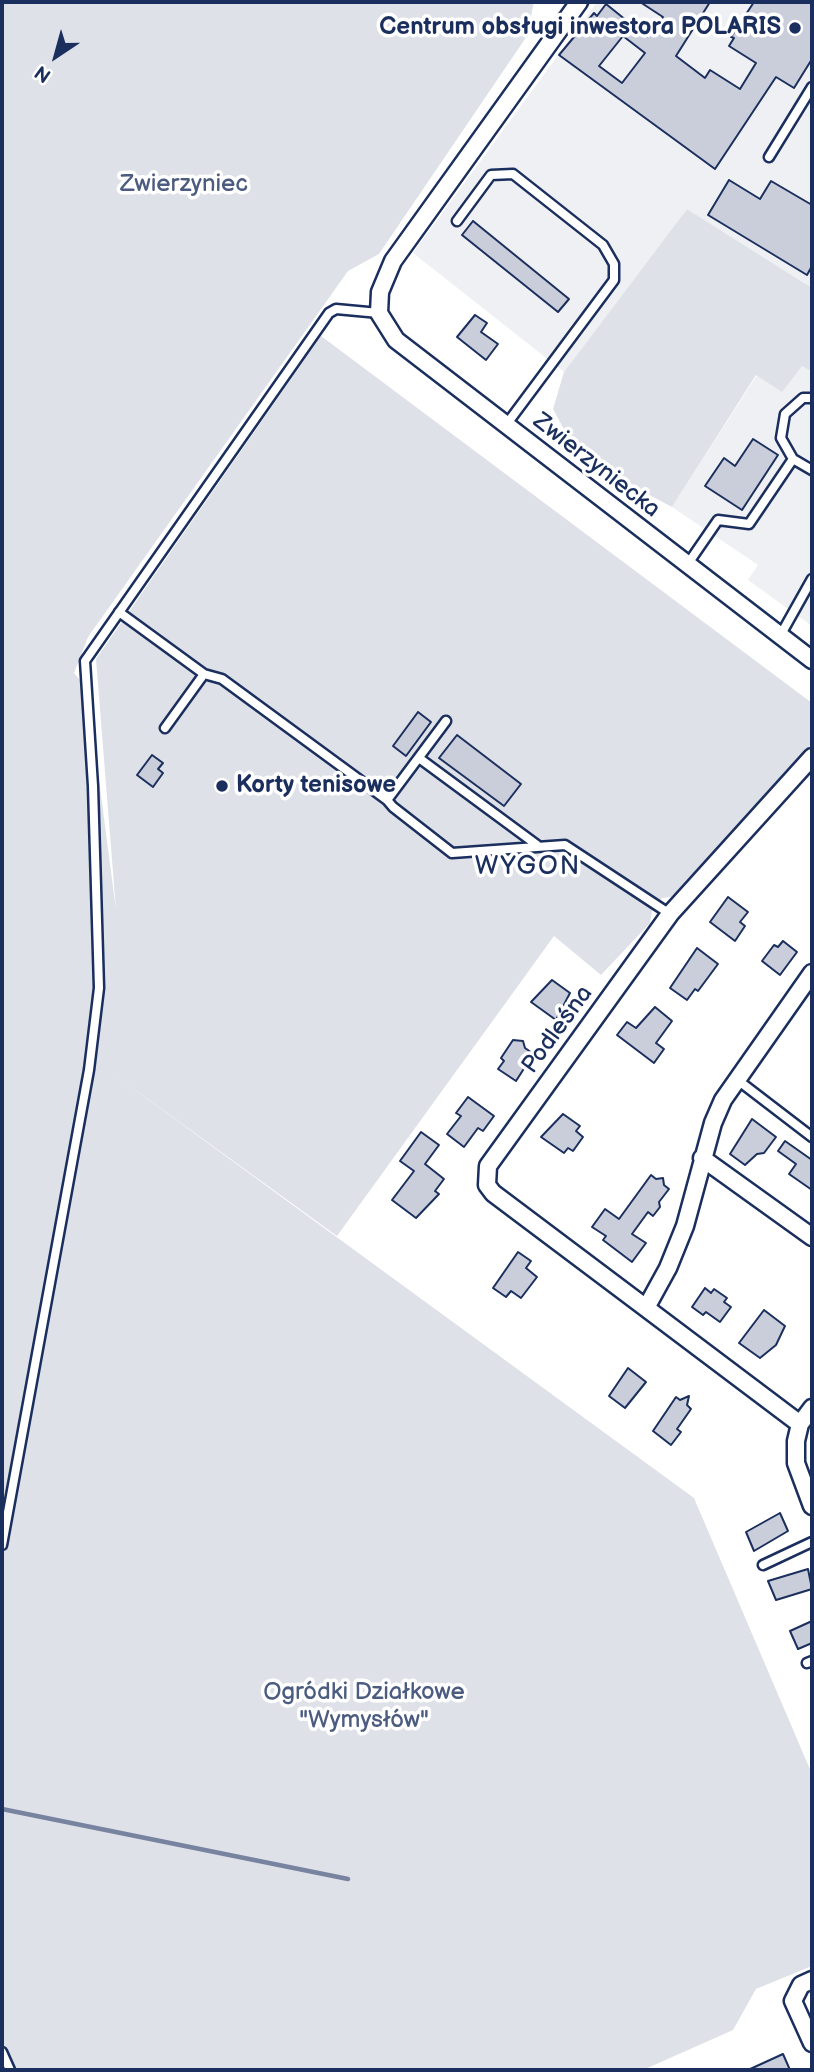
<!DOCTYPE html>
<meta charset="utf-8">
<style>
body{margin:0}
#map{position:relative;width:814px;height:2072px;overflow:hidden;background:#fff;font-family:"Balsamiq Sans",sans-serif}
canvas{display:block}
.frame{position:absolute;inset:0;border:4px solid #1b2f5e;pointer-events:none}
.north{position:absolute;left:21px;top:21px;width:70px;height:70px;-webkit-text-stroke:5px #fff;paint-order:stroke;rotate:216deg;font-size:19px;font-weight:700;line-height:28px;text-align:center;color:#1b2f5e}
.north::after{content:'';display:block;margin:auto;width:24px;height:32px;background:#1b2f5e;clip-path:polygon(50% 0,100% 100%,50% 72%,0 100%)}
</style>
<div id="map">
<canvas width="814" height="2072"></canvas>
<div class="frame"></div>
<div class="north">N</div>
</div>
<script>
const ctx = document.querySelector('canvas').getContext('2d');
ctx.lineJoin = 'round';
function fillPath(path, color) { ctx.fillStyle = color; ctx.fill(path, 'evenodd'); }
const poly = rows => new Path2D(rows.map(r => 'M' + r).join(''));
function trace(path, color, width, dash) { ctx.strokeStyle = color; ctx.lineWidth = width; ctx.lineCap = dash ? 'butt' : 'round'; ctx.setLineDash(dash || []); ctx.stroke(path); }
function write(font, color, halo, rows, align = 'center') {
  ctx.font = font + ' "Balsamiq Sans",sans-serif'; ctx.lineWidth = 7; ctx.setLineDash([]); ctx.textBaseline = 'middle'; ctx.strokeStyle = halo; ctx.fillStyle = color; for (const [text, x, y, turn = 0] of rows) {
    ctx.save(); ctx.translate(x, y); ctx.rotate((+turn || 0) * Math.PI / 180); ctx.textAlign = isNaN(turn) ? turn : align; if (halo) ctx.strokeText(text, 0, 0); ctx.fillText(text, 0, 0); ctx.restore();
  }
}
fillPath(poly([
 [597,2,812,2,812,288,687,209,564,372,413,253],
 [802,366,812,372,812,626,748,580,758,565,672,507,757,375]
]), '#eff0f4');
fillPath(poly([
 [2,2,534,2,527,36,379,254,348,271,88,637,74,673,87,688,116,910,96,659,321,336,812,703,812,743,673,897,662,898,652,911,650,923,601,975,554,936,337,1236,105,1068,694,1498,812,1774,812,1966,756,1989,733,2030,643,2070,2,2070],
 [687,209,812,288,812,372,802,366,782,392,756,375,672,507,636,488,566,433,553,409,564,372]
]), '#dee1e7');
trace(poly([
 [2,1809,348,1879]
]), '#77839f', 4.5);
const building = poly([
 [640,2,710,2,676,56,705,78,710,70,740,89,756,63,729,46,734,38,731,37,754,2,812,2,812,59,794,88,776,77,715,169,559,55,594,13,597,16,606,4,647,37,663,17,640,2],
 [623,36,645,53,622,83,599,66,623,36],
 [729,180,760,199,771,181,812,205,812,266,807,275,708,215,729,180],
 [473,221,569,299,558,312,462,235,473,221],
 [475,315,487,323,481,332,498,344,486,360,457,337,475,315],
 [753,439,778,455,742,510,705,486,724,458,735,466,753,439],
 [418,712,431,722,406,756,393,746,418,712],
 [457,735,521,784,504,806,439,758,457,735],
 [152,755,163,763,158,769,163,773,153,787,137,775,152,755],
 [728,897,748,912,740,922,745,926,735,941,710,922,728,897],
 [783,941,797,952,780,975,762,961,774,945,778,947,783,941],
 [697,948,718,964,698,991,695,989,687,1000,670,988,697,948],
 [552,980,570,993,556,1020,531,1002,552,980],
 [655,1007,672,1021,656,1043,664,1049,654,1063,617,1035,627,1022,636,1028,655,1007],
 [513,1040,523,1041,525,1048,538,1057,529,1069,525,1067,516,1081,498,1069,504,1061,501,1058,513,1040],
 [468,1097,494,1116,483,1131,478,1128,464,1147,447,1134,461,1116,456,1113,468,1097],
 [563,1114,580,1126,576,1131,583,1137,573,1151,568,1148,564,1153,541,1137,563,1114],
 [752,1119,776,1137,764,1153,757,1154,745,1165,730,1154,752,1119],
 [421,1132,439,1145,425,1164,444,1179,435,1191,439,1194,416,1218,392,1200,414,1171,400,1161,421,1132],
 [785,1141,812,1160,812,1190,789,1174,796,1164,778,1151,785,1141],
 [651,1175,656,1179,663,1178,664,1185,669,1189,659,1202,660,1207,653,1216,648,1212,632,1234,646,1243,632,1262,603,1240,606,1236,592,1227,605,1209,619,1219,651,1175],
 [518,1252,531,1261,526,1268,537,1277,521,1298,511,1291,506,1297,493,1288,518,1252],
 [705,1288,711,1293,714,1289,727,1298,724,1302,731,1307,720,1322,706,1312,703,1315,692,1307,705,1288],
 [764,1310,785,1326,776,1345,760,1358,739,1343,764,1310],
 [628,1368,646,1382,625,1408,609,1396,628,1368],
 [689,1396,687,1405,691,1409,677,1429,681,1432,671,1445,653,1431,676,1397,680,1400,689,1396],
 [780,1513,788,1531,754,1551,746,1532,780,1513],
 [808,1569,812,1589,776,1600,768,1581,808,1569],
 [812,1621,812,1643,798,1649,790,1631,812,1621],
 [783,2054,790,2070,748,2070,783,2054]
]);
fillPath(building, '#caceda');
trace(building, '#1b2f5e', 2);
const service = poly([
 [769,157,812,87],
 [457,221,491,175,513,174,603,245,614,264,614,280,506,425],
 [812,398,803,398,785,414,781,438,793,459,812,470],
 [687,565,718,520,749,524,793,459],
 [119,612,204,674],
 [780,636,812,579],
 [446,721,387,800,393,807,452,853,565,845,670,914],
 [165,728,204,674,222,679,387,800],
 [419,758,537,845],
 [735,1078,812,1137],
 [2,1545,89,1070,99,988,93,786,85,661,329,313,336,309,379,313],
 [763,1565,812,1542],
 [807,1663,812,1661],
 [2,2052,10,2070]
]);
const minor = poly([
 [579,2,393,261,380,292,379,313,396,340,812,660],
 [702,1158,812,1237],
 [646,1308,493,1193,487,1185,488,1166,670,914,812,757],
 [812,1408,800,1424,796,1441,796,1463,812,1506],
 [800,1424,646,1308,668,1268,685,1226,713,1123,723,1100,812,973],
 [812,1980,801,1985,793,2001,812,2043]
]);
trace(service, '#1b2f5e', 13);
trace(minor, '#1b2f5e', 21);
trace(service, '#fff', 8);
trace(minor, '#fff', 16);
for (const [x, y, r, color] of [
 [795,28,7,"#1b2f5e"],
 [222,786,7,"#1b2f5e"]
]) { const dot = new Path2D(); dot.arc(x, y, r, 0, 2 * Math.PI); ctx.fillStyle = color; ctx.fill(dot); trace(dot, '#fff', 2.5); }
write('bold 24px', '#1b2f5e', '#fff', [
 ["Centrum obsługi inwestora POLARIS",781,28],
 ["Korty tenisowe",236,786,"left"]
], 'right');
write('24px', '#4c5c80', '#fff', [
 ["Zwierzyniec",184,185],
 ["Ogródki Działkowe",364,1693],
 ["\"Wymysłów\"",364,1721]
]);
write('24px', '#1b2f5e', '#fff', [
 ["Zwierzyniecka",596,466,38],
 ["Podleśna",558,1030,-54]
]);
ctx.letterSpacing = '2px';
write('26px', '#1b2f5e', '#fff', [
 ["WYGON",528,867]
]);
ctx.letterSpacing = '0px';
</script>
